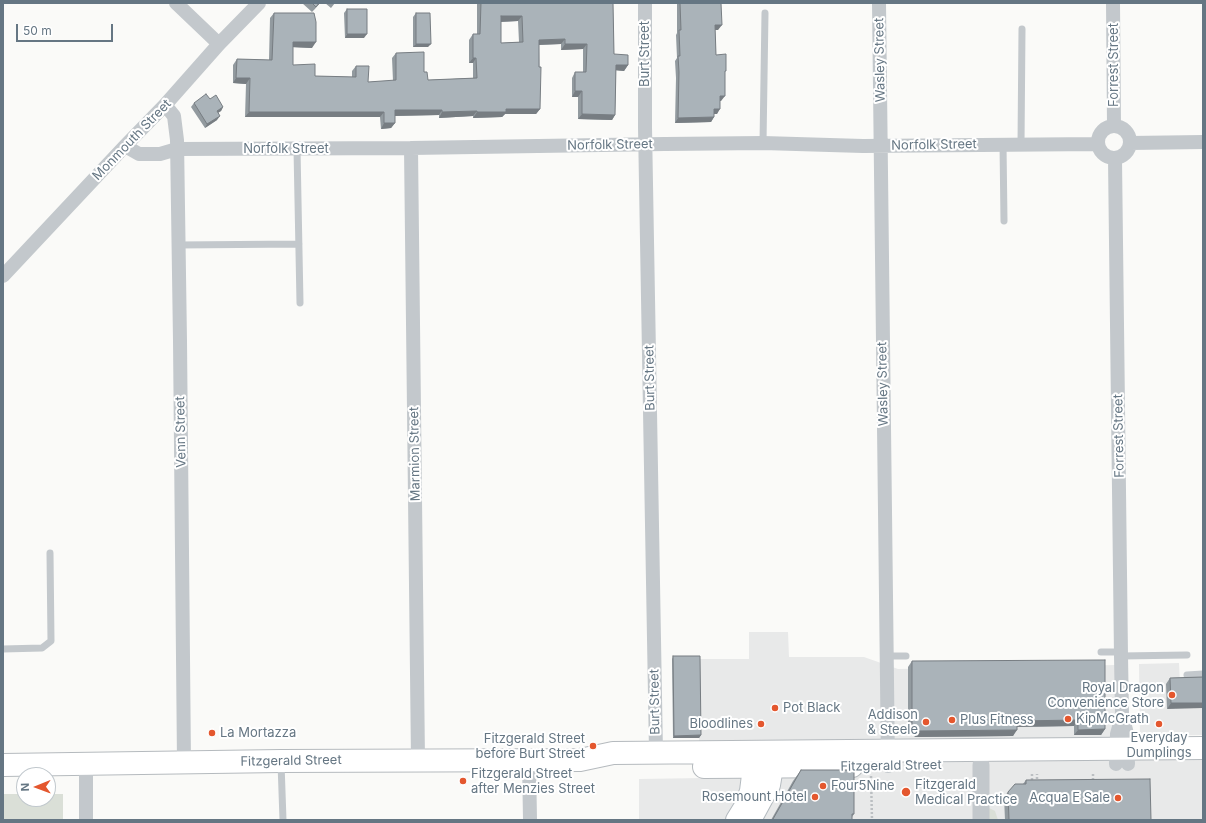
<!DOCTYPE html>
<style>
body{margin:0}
#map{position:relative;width:1206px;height:823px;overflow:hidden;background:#fafaf8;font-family:Inter,sans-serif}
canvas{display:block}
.frame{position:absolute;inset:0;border:4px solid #657683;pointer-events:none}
.north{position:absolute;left:16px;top:767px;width:40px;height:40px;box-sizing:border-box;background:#fff;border:1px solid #c1c8cd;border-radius:50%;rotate:269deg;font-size:11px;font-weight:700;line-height:16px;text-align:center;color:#657683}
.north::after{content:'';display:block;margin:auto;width:14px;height:18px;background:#e4572e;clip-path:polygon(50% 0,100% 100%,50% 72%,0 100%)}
.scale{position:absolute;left:16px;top:24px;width:97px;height:18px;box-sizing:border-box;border:2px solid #657683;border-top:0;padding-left:5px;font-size:12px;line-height:14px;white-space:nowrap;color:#657683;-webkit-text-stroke:3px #fff;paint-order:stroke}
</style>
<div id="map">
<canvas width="1206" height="823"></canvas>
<div class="frame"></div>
<div class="north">N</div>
<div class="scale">50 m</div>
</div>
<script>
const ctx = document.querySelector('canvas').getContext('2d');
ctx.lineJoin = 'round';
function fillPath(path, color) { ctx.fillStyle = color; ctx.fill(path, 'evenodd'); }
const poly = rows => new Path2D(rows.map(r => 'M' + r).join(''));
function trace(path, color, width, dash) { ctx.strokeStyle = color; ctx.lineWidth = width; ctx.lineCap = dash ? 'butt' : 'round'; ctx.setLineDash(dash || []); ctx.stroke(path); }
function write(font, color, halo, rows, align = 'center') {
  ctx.font = font + ' Inter,sans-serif'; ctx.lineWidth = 4; ctx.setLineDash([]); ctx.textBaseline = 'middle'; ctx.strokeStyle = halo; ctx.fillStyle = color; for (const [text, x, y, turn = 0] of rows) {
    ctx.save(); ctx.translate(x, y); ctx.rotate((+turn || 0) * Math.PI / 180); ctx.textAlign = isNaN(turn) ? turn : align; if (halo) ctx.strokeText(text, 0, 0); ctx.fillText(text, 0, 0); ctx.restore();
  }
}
fillPath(poly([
 [749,632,788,632,789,657,864,657,898,669,1116,665,1117,748,1203,747,1203,820,639,820,639,779,702,778,699,738,698,659,749,659],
 [1179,663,1180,683,1203,682,1203,735,1140,736,1139,664]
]), '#e8e9e9');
fillPath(poly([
 [3,794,24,794,24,799,48,799,48,794,63,794,63,820,3,820],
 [987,807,995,811,998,820,987,820]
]), '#dadfd7');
const secondary = poly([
 [736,820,744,807,750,791,753,767,753,752],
 [751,820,770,785,773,767,772,751]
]);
const primary = poly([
 [3,765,281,761,580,760,613,753,1203,748],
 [704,767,852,766]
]);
trace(secondary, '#b3babf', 22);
trace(primary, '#b5babe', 24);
trace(poly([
 [1032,774,1032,784],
 [1093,774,1093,782],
 [871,776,872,820],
 [1037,783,1037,774]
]), '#bbbfc2', 2.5, [2, 2]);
trace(poly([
 [763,143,765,13],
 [1003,144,1004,221],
 [1021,144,1022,29],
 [297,149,300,303],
 [178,245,299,244],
 [3,649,42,648,51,641,50,553],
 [1101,652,1121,652],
 [887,656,906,656],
 [1121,656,1187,655],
 [1187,675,1203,674],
 [281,763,283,820]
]), '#c3c8cc', 7);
trace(poly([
 [176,3,219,44],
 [645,3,645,127,656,752],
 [879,3,888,766],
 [1113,3,1114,126],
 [165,105,174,116,177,140,180,341,184,763],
 '1098 142a16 16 0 1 1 32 0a16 16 0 1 1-32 0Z',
 [1130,143,1203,142],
 [125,146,139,154,160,154,177,149,411,148,665,144,763,143,863,146,1098,144],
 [411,148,418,760],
 [1115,159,1121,656,1122,714,1127,734,1128,764],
 [3,276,125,146,165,105,219,44,259,3],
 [529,760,530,820],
 [86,763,86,820],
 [1116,764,1117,734,1122,716]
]), '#c3c8cc', 14);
trace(poly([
 [981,765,981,820]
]), '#c3c8cc', 17);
trace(secondary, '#fff', 20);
trace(primary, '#fff', 22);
fillPath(poly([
 [302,3,320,3,312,12],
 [325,3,335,3,331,8],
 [477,3,613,3,614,54,628,65,624,71,616,70,615,115,612,120,578,119,578,97,572,97,572,78,575,72,583,72,583,49,561,50,561,44,539,45,540,109,536,114,505,114,502,117,473,118,473,116,439,118,439,115,395,116,395,123,391,128,381,129,380,117,245,117,246,84,233,83,233,65,237,59,269,60,270,18,274,13,312,48,293,47,293,65,315,76,352,77,352,71,356,66,368,82,393,81,392,58,396,53,424,72,428,80,473,78,473,63,469,63,469,40,473,34,477,34],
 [518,21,519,42,501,43,501,22],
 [677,3,721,3,718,30,715,30,716,55,725,73,721,101,720,101,717,114,714,114,714,117,711,122,675,123,676,78,675,61,677,58,676,35,677,33],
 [347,9,364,38,345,38,344,13],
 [416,13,428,47,413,47,413,17],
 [210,99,223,107,221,111,218,113,217,120,205,128,191,107,194,103],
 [673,656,701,735,699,738,673,738,672,659],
 [912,661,1105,729,1101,735,1074,735,1074,726,1017,727,1013,736,915,737,908,730,908,667],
 [1203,677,1167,709,1166,684,1170,678],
 [801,770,854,814,852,817,852,820,771,820,793,781],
 [1026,780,1151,820,1005,820,1004,797,1008,792,1023,784]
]), '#929a9f');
fillPath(poly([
 [319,3,320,3,312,12,316,7],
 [501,16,522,16,518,21,497,22],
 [715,25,722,25,718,30,711,30],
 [347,34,367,34,364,38,345,38],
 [565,39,561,44,535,45,539,40],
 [293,42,316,42,312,48,289,47],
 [416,44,431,44,428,47,413,47],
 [565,44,587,44,583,49,561,50],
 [473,58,476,58,473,63,469,63],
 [616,65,628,65,624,71,612,70],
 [236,78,250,78,246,84,233,83],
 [575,91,582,91,578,97,572,97],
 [720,96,725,96,721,101,716,101],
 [223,107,221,111,214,115,217,111],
 [506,109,540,109,536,114,505,114,502,117,473,118,477,112],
 [714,109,720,109,717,114,710,114],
 [395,110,442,110,439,115,391,116],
 [477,111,473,116,439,118,442,112],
 [249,112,384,112,380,117,245,117],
 [582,114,615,115,612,120,578,119],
 [220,116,217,120,205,128,207,124],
 [714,117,711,122,675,123,678,118],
 [384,123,395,123,391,128,381,129],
 [1171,703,1203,703,1203,708,1167,709],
 [1078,720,1074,726,1013,727,1017,721],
 [1105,729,1101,735,1074,735,1078,730],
 [1017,730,1013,736,915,737,918,731],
 [701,735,699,738,673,738,674,736]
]), '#777d82');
const building = poly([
 [312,3,319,3,316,7,312,3],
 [481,3,613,3,614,54,628,55,628,65,616,65,615,115,582,114,582,91,575,91,575,72,586,72,587,44,565,44,565,39,539,40,539,67,541,67,540,109,506,109,506,112,477,112,477,111,442,112,442,110,395,110,395,123,384,123,384,112,249,112,250,78,236,78,237,59,272,60,274,13,314,13,316,22,316,42,293,42,293,65,315,64,315,76,356,77,356,66,369,66,368,82,396,80,396,53,424,52,424,72,427,72,428,80,477,78,476,58,473,58,473,34,480,34,481,3],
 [501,16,522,16,523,42,501,43,501,16],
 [680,3,721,3,722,25,715,25,716,55,726,54,726,71,725,71,725,96,720,96,720,109,714,109,714,117,678,118,679,72,678,56,680,56,679,30,681,30,680,3],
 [347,9,367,9,367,34,347,34,347,9],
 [416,13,430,13,431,44,416,44,416,13],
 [206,94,210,99,216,95,223,107,217,111,220,116,207,124,194,103,206,94],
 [673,656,700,656,701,735,674,736,673,656],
 [1105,660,1105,729,1078,730,1078,720,1017,721,1017,730,918,731,912,724,912,661,1105,660],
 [1203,677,1203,703,1171,703,1170,678,1203,677],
 [801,770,854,770,854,814,852,814,852,820,774,820,773,819,801,770],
 [1150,779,1151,820,1009,820,1008,792,1015,784,1026,784,1026,780,1150,779]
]);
fillPath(building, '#aab3b9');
trace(building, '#777d82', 1);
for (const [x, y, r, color] of [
 [1172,695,4,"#e4572e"],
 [775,708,4,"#e4572e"],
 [1068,719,4,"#e4572e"],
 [952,720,4,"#e4572e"],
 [926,722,4,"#e4572e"],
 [761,724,4,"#e4572e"],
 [1159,724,4,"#e4572e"],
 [212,733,4,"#e4572e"],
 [593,746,4,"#e4572e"],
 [463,781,4,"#e4572e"],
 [823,786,4,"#e4572e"],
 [906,792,5,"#e4572e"],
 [815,797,4,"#e4572e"],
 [1118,798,4,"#e4572e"]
]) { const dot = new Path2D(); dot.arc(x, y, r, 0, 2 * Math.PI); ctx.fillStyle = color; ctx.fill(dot); trace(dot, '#fff', 1.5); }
write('13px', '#657683', '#fff', [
 ["Burt Street",645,54,-90],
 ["Wasley Street",880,60,-91],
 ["Forrest Street",1114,65,-90],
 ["Monmouth Street",132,140,-46],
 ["Norfolk Street",610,145,-1],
 ["Norfolk Street",934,145,-1],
 ["Norfolk Street",286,149],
 ["Burt Street",650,378,-91],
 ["Wasley Street",883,384,-91],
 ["Venn Street",181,432,-91],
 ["Forrest Street",1119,436,-91],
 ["Marmion Street",415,454,-91],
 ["Burt Street",655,702,-91],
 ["Fitzgerald Street",291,761,-1],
 ["Fitzgerald Street",891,766,-1]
]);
write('13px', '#657683', '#fff', [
 ["Royal Dragon",1164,688,"right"],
 ["Convenience Store",1164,703,"right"],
 ["Pot Black",783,708],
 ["Addison",918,715,"right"],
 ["& Steele",918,730,"right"],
 ["KipMcGrath",1076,719],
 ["Plus Fitness",960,720],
 ["Bloodlines",753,724,"right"],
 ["La Mortazza",220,733],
 ["Everyday",1159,738,"center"],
 ["Dumplings",1159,753,"center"],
 ["Fitzgerald Street",585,739,"right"],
 ["before Burt Street",585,754,"right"],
 ["Fitzgerald Street",471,774],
 ["after Menzies Street",471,789],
 ["Fitzgerald",915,785],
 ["Medical Practice",915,800],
 ["Four5Nine",831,786],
 ["Rosemount Hotel",807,797,"right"],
 ["Acqua E Sale",1110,798,"right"]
], 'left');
</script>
